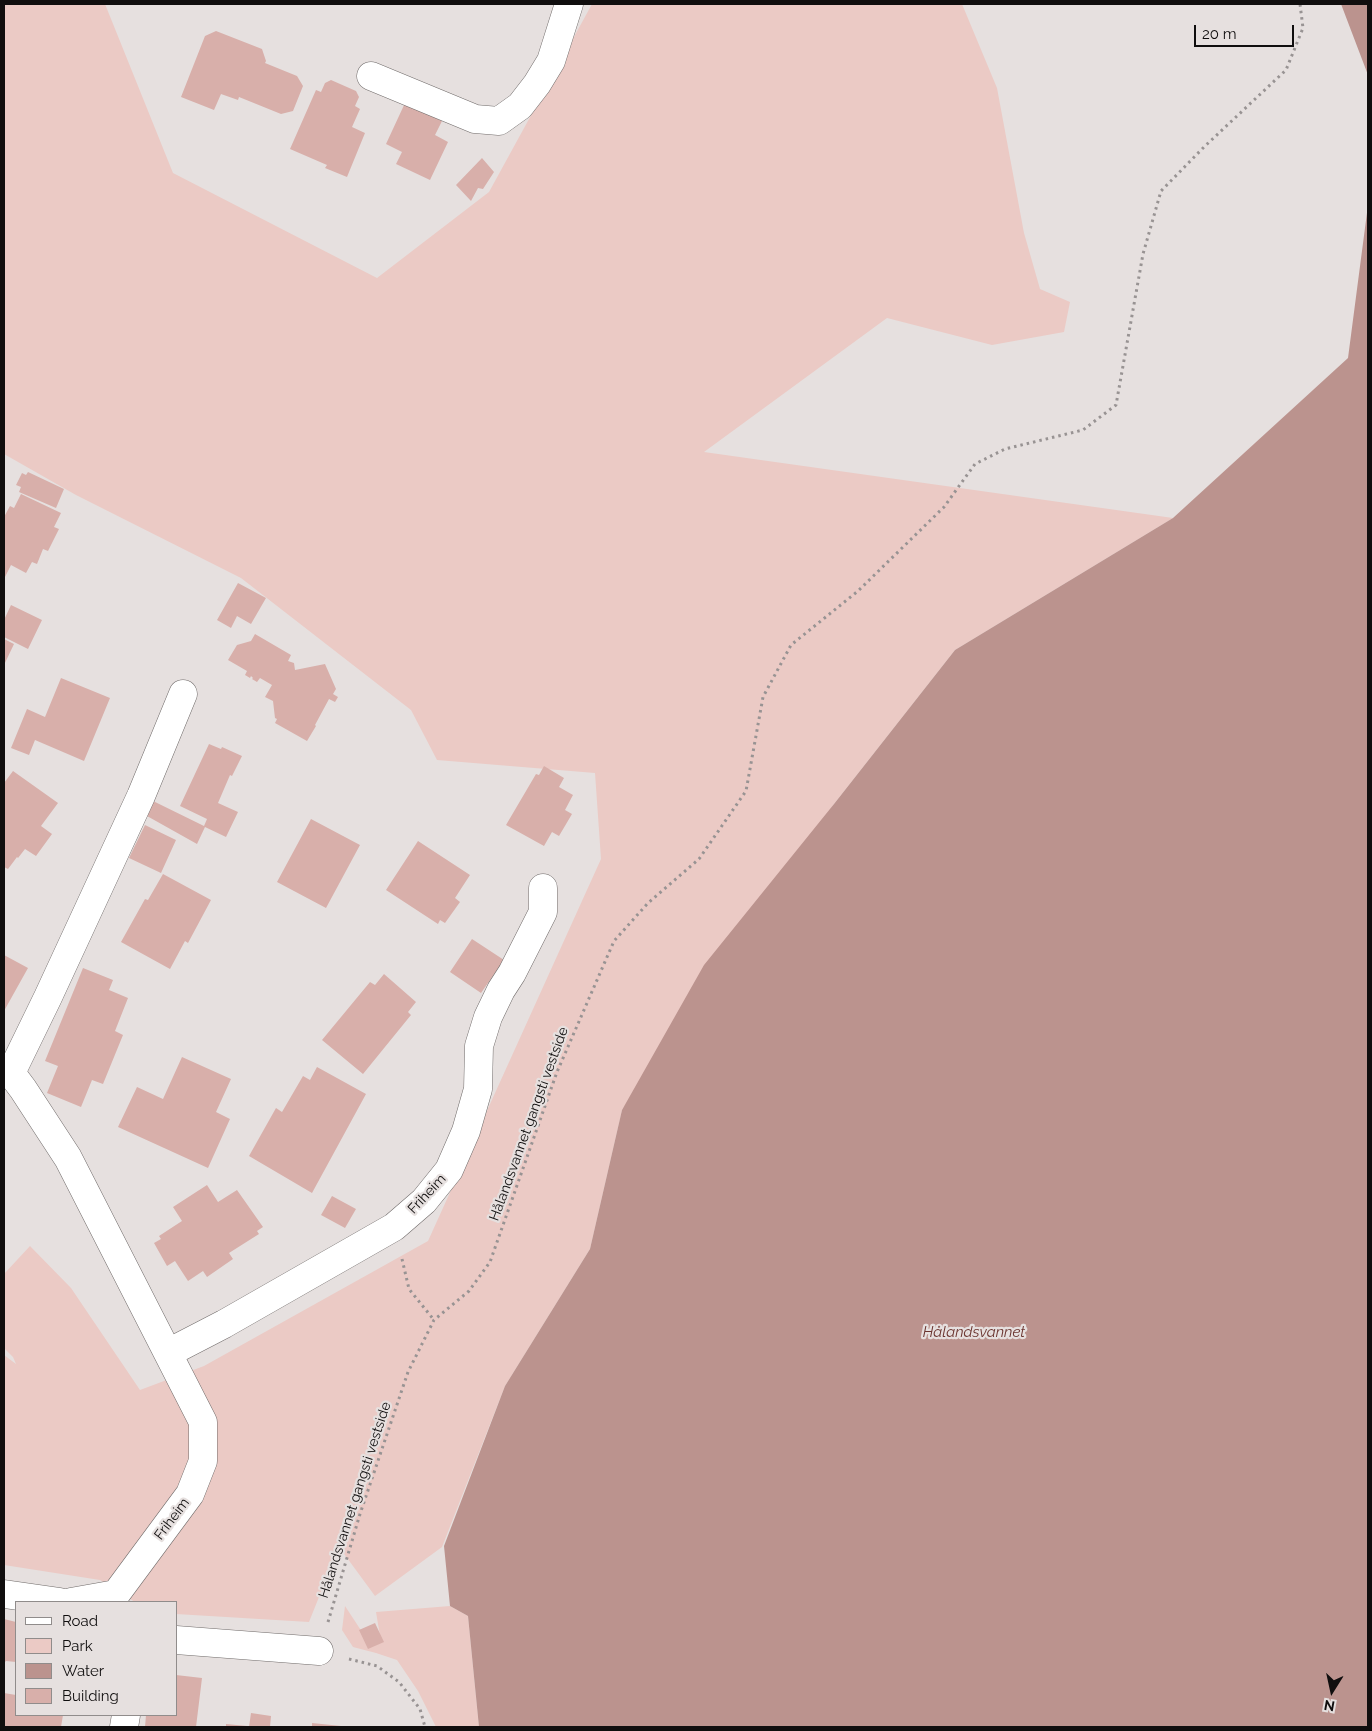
<!DOCTYPE html>
<meta charset="utf-8">
<style>
body{margin:0}
#map{position:relative;width:1372px;height:1731px;overflow:hidden;background:#e6e0df;font-family:Raleway,sans-serif}
canvas{display:block}
.frame{position:absolute;inset:0;border:5px solid #100e0e;pointer-events:none}
.legend{position:absolute;left:15px;top:1601px;width:162px;height:115px;box-sizing:border-box;background:#e6e0df;border:1px solid #908c8b;margin:0;padding:6px 9px;list-style:none;font-size:15px;color:#100e0e}
.legend li{display:flex;align-items:center;gap:10px;height:25px}
.legend b{width:25px;border:1px solid #908c8b}
.north{position:absolute;left:1307px;top:1666px;width:50px;height:50px;-webkit-text-stroke:4px #e6e0df;paint-order:stroke;rotate:190deg;font-size:14px;font-weight:700;line-height:20px;text-align:center;color:#100e0e}
.north::after{content:'';display:block;margin:auto;width:18px;height:22px;background:#100e0e;clip-path:polygon(50% 0,100% 100%,50% 72%,0 100%)}
.scale{position:absolute;left:1194px;top:25px;width:100px;height:22px;box-sizing:border-box;border:2px solid #100e0e;border-top:0;padding-left:6px;font-size:15px;line-height:18px;white-space:nowrap;color:#100e0e;-webkit-text-stroke:4px #e6e0df;paint-order:stroke}
</style>
<div id="map">
<canvas width="1372" height="1731"></canvas>
<div class="frame"></div>
<ul class="legend">
<li><b style="height:6px;background:#fff"></b>Road</li>
<li><b style="height:14px;background:#ebcac5"></b>Park</li>
<li><b style="height:14px;background:#bb938e"></b>Water</li>
<li><b style="height:14px;background:#d8afaa"></b>Building</li>
</ul>
<div class="north">N</div>
<div class="scale">20 m</div>
</div>
<script>
const ctx = document.querySelector('canvas').getContext('2d');
ctx.lineJoin = 'round';
function fillPath(path, color) { ctx.fillStyle = color; ctx.fill(path, 'evenodd'); }
const poly = rows => new Path2D(rows.map(r => 'M' + r).join(''));
function trace(path, color, width, dash) { ctx.strokeStyle = color; ctx.lineWidth = width; ctx.lineCap = dash ? 'butt' : 'round'; ctx.setLineDash(dash || []); ctx.stroke(path); }
function write(font, color, halo, rows, align = 'center') {
  ctx.font = font + ' Raleway,sans-serif'; ctx.lineWidth = 4.5; ctx.setLineDash([]); ctx.textBaseline = 'middle'; ctx.strokeStyle = halo; ctx.fillStyle = color; for (const [text, x, y, turn = 0] of rows) {
    ctx.save(); ctx.translate(x, y); ctx.rotate((+turn || 0) * Math.PI / 180); ctx.textAlign = isNaN(turn) ? turn : align; if (halo) ctx.strokeText(text, 0, 0); ctx.fillText(text, 0, 0); ctx.restore();
  }
}
fillPath(poly([
 [4,4,105,4,173,173,377,278,489,192,592,4,962,4,997,88,1024,233,1040,289,1070,302,1064,332,992,345,887,318,704,452,1173,518,955,650,834,804,622,1110,590,1249,505,1386,442,1547,375,1596,339,1547,309,1622,176,1614,176,1602,135,1602,100,1580,4,1565,4,1355,16,1364,13,1357,4,1348,4,1274,30,1246,71,1288,140,1390,204,1366,428,1241,601,859,595,773,437,760,411,710,241,578,76,495,4,454],
 [345,1606,368,1641,380,1636,376,1612,450,1606,468,1616,479,1727,436,1727,418,1691,397,1660,376,1653,353,1647,342,1630]
]), '#ebcac5');
fillPath(poly([
 [1341,4,1368,4,1368,75],
 [1368,205,1368,1727,479,1727,468,1616,450,1606,444,1546,505,1386,590,1249,622,1110,704,965,834,804,955,650,1173,518,1348,358]
]), '#bb938e');
fillPath(poly([
 [216,31,262,49,266,61,265,63,297,76,303,86,293,111,281,114,239,97,238,100,221,94,214,110,181,97,205,36],
 [331,80,356,91,359,97,355,106,360,109,352,127,365,133,347,177,325,168,327,165,290,149,316,90,321,92,325,83],
 [405,103,442,121,435,135,448,142,430,180,396,164,402,152,386,144],
 [482,158,494,172,483,189,478,188,471,201,456,185],
 [28,472,64,489,56,508,19,492,21,487,16,485,22,473,26,475],
 [21,494,61,513,54,527,59,529,48,551,43,549,37,564,32,562,26,573,11,565,4,579,4,517,10,506,14,508],
 [238,583,266,598,251,624,237,616,231,628,217,620],
 [11,605,42,620,28,649,4,637,4,620],
 [255,634,291,655,288,661,294,663,295,670,325,664,336,689,333,694,338,697,335,702,329,699,315,725,316,726,307,741,275,723,277,719,275,718,273,701,265,697,272,685,260,678,257,682,252,679,253,678,251,676,250,678,245,675,247,671,228,660,237,645,251,641],
 [4,639,14,644,4,665],
 [61,678,110,698,84,761,35,740,29,755,11,748,27,709,45,717],
 [209,744,221,749,222,747,242,756,232,776,230,775,218,803,238,812,226,837,205,827,197,844,147,816,151,800,204,826,207,819,180,806],
 [544,766,564,778,559,787,573,795,565,810,572,814,559,836,552,832,544,846,506,825,536,774,539,775],
 [13,771,58,803,41,826,52,834,36,856,25,849,18,858,17,857,8,869,4,867,4,798,5,796,4,795,4,783],
 [311,819,360,845,326,908,277,882],
 [145,825,176,840,161,873,129,858],
 [418,841,470,875,455,898,460,902,445,923,440,920,438,924,386,890],
 [163,874,211,900,188,943,185,941,170,969,121,942,145,899,148,900],
 [472,939,504,960,481,993,450,972],
 [4,955,28,968,4,1011],
 [83,968,113,980,109,990,128,998,115,1031,123,1035,103,1084,92,1080,81,1107,47,1093,58,1066,45,1061],
 [384,974,416,1002,408,1012,411,1015,363,1074,322,1040,370,982,375,985],
 [182,1057,231,1079,216,1112,230,1119,208,1168,118,1127,137,1087,163,1099],
 [317,1067,366,1094,312,1193,249,1156,276,1108,282,1112,303,1076,310,1080],
 [207,1185,218,1202,237,1190,263,1227,257,1231,259,1234,229,1253,233,1259,207,1277,203,1271,188,1281,175,1261,167,1266,154,1243,161,1239,159,1236,182,1221,173,1207],
 [332,1196,356,1209,345,1228,321,1215],
 [4,1619,16,1622,16,1662,6,1661,4,1663],
 [375,1623,384,1642,368,1649,359,1630],
 [176,1675,202,1678,196,1727,145,1727,146,1715,176,1715],
 [4,1693,16,1695,16,1715,63,1715,61,1727,4,1727],
 [251,1713,271,1716,270,1727,249,1727],
 [312,1723,341,1726,341,1727,312,1727],
 [226,1724,247,1726,246,1727,226,1727]
]), '#d8afaa');
const minor = poly([
 [371,76,475,119,499,121,520,106,537,84,551,61,569,4],
 [4,1067,11,1073,23,1089,68,1158,203,1422,203,1461,190,1494,116,1594,71,1602],
 [11,1073,48,997,141,796,183,694],
 [168,1353,224,1324,394,1227,424,1201,449,1170,466,1131,478,1089,479,1046,488,1017,501,990,512,973,543,912,543,888],
 [4,1594,60,1602],
 [176,1640,319,1651],
 [124,1727,126,1715]
]);
trace(minor, '#706b6a', 29);
trace(poly([
 [402,1259,409,1289,434,1320],
 [328,1622,360,1514,408,1372,434,1320,469,1291,490,1262,557,1072,614,941,648,903,699,859,746,791,763,697,791,645,858,591,944,507,975,464,1005,449,1083,430,1116,405,1143,254,1161,191,1204,147,1286,70,1303,28,1300,4],
 [349,1659,377,1666,399,1682,420,1709,425,1727]
]), '#989393', 3, [2.5, 4]);
trace(minor, '#fff', 28);
write('14px', '#100e0e', '#e6e0df', [
 ["Hålandsvannet gangsti vestside",529,1124,-70],
 ["Friheim",427,1194,-47],
 ["Hålandsvannet gangsti vestside",355,1500,-72],
 ["Friheim",172,1519,-53]
]);
write('italic 15px', '#6b342f', '#e6e0df', [
 ["Hålandsvannet",974,1332]
]);
</script>
